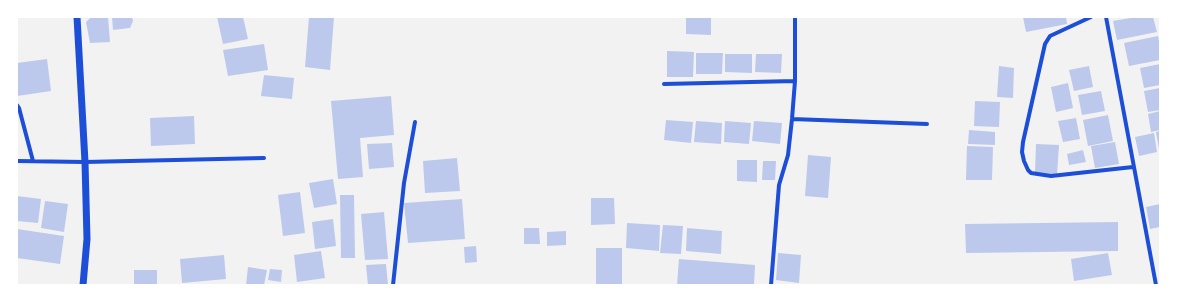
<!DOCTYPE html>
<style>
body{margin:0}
#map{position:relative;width:1177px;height:302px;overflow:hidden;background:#f2f2f2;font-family:Signika,sans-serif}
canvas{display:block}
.frame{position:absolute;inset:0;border:18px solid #fff;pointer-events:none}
</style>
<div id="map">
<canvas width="1177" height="302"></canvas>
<div class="frame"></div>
</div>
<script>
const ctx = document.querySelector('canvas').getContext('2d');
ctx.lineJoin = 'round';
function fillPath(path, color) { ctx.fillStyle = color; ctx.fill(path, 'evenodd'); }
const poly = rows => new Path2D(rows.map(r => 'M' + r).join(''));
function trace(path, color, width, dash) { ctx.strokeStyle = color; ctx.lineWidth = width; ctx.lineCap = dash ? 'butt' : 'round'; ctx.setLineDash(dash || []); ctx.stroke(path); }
fillPath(poly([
 [91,17,108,17,110,42,90,43,86,22],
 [112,17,132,17,133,21,130,28,113,30],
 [217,17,243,17,248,39,223,44],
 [309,17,334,17,330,70,305,67],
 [686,17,711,17,711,35,686,34],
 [1023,17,1066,17,1067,24,1026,32],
 [1136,17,1153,17,1157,32,1117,40,1113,21],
 [1158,36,1160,47,1160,60,1129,66,1124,43],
 [264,44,268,70,228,76,223,50],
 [667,51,694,52,693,77,667,77],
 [696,53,723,53,722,74,696,74],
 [725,54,752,54,752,73,725,72],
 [756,54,782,54,781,73,755,72],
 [47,59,51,91,17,96,17,63],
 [1160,64,1160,85,1144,88,1140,68],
 [999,66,1014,68,1013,98,997,97],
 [1089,66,1093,87,1074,91,1069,70],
 [264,75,294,78,292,99,261,96],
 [1068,83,1073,108,1056,112,1051,87],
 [1160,88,1160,110,1148,112,1144,91],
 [1101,91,1105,111,1082,115,1078,95],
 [391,96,394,135,360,138,363,177,338,179,331,101],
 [975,101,1000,102,999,127,974,126],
 [1160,111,1160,130,1151,132,1148,114],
 [1108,115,1113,141,1088,146,1083,120],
 [194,116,195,144,151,146,150,118],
 [1076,118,1080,139,1063,142,1058,121],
 [666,120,693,122,691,143,664,140],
 [696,121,722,123,721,144,694,142],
 [725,121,751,123,749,144,724,142],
 [754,121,782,123,780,144,752,141],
 [969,130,995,132,995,145,968,144],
 [1160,131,1160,149,1159,149,1156,132],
 [1154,133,1157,152,1139,156,1135,137],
 [1115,142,1119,164,1095,168,1091,146],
 [392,143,394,167,369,169,367,144],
 [1036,144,1059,145,1057,175,1035,173],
 [967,146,993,147,992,180,966,180],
 [1083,150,1086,162,1069,165,1067,154],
 [808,155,831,157,828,198,805,196],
 [457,158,460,191,425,193,423,161],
 [737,160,757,160,757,182,737,181],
 [763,161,776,161,775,180,762,180],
 [333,179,337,204,314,208,309,183],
 [300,192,305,233,283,236,278,195],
 [340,195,354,195,355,258,341,258],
 [17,196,41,199,38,223,17,221],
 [591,198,614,198,615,224,591,225],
 [462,199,465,239,408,243,404,203],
 [45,201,68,204,64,232,41,228],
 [1160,204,1160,227,1150,229,1146,207],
 [384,212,388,259,365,260,361,214],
 [333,219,336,246,315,249,312,222],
 [1118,222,1118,251,966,253,965,224],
 [627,223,660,225,659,251,626,248],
 [663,225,683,226,681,254,660,253],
 [524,228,539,228,540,244,524,244],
 [687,228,722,231,721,254,686,251],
 [17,229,64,236,60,264,17,258],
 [566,231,566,245,547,246,547,232],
 [476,246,477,262,465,263,464,247],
 [596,248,622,248,622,284,596,285],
 [321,251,325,278,297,282,294,255],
 [778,253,801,255,799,283,776,280],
 [1108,253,1112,275,1074,281,1071,259],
 [224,255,226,279,182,283,180,259],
 [679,259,755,265,754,285,677,285],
 [386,264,388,285,368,285,366,265],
 [248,267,267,270,264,285,246,285],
 [270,269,282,270,281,282,268,280],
 [134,270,157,270,157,285,134,285]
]), '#bdc9ec');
trace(poly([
 [1091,17,1050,36,1045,44,1023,142,1022,152,1024,161,1028,170,1031,173,1051,176,1133,167],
 [1106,17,1156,285],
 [664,84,795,81],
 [17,105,19,108,33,161],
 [792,119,927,124],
 [17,161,85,162,264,158],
 [393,285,404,183,415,122],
 [771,285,779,185,788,155,792,119,795,81,795,17]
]), '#1d4ed8', 4);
trace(poly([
 [77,17,85,162,87,239,83,285]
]), '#1d4ed8', 7);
</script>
